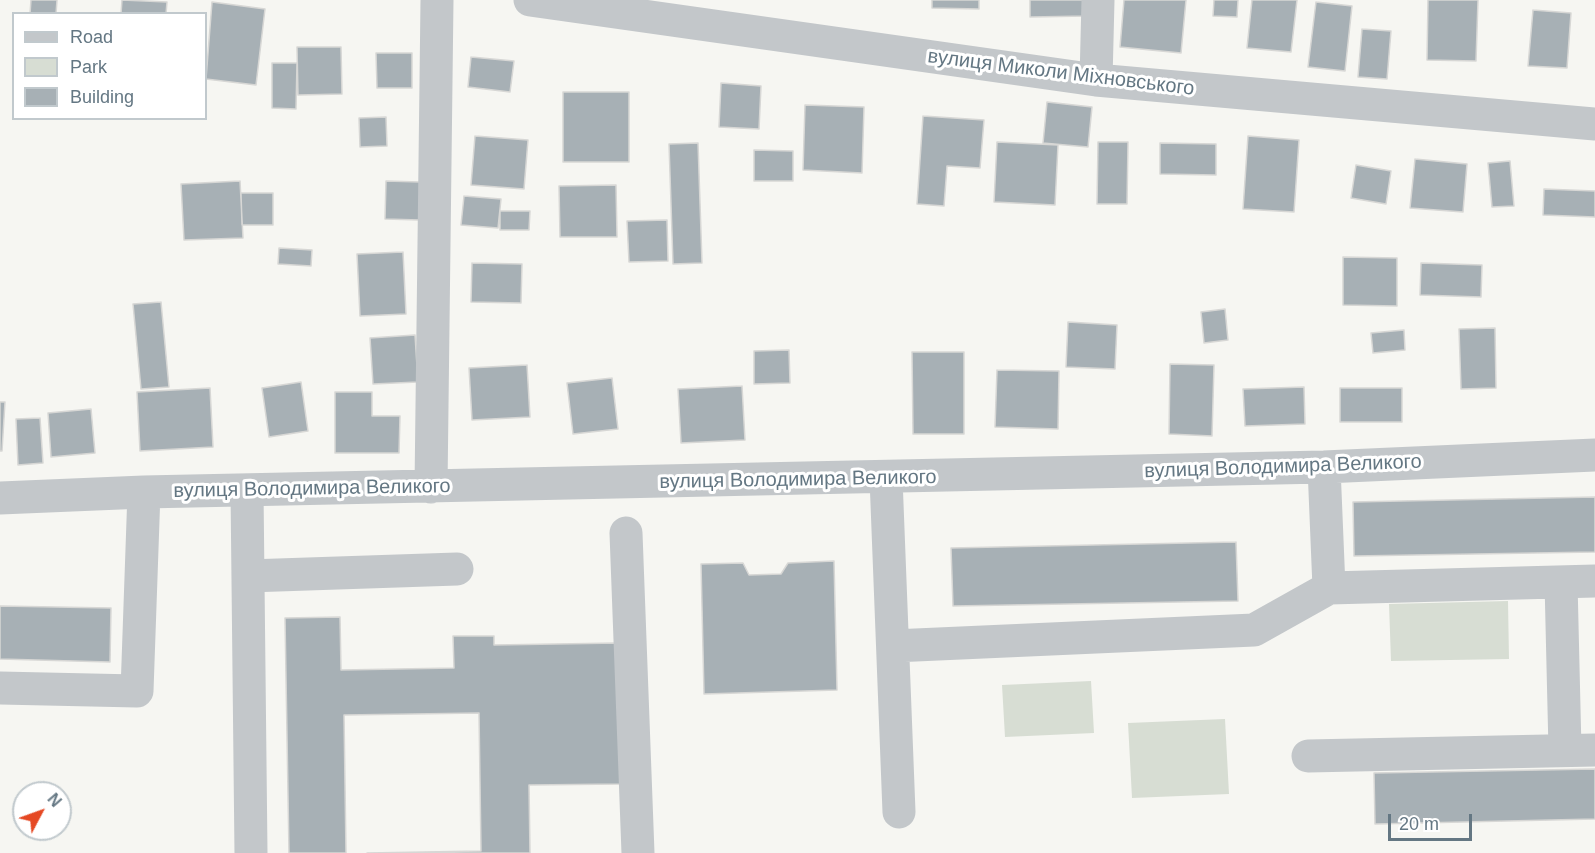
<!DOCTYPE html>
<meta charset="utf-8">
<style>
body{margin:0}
#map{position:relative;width:1595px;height:853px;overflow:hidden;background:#f6f6f2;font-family:Arial,sans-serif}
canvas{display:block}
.legend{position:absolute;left:12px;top:12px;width:195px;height:108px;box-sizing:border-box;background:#fff;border:2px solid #c1c9cd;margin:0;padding:8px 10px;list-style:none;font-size:18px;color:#647783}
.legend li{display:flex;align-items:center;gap:12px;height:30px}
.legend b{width:30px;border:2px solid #c1c9cd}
.north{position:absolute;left:12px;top:781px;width:60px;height:60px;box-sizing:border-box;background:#fff;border:2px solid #c1c9cd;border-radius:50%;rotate:49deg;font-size:16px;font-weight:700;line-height:24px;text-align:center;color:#647783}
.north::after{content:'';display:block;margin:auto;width:21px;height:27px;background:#e54823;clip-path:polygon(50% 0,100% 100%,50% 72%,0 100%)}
.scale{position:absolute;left:1388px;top:814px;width:84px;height:27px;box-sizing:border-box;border:3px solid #647783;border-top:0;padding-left:8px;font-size:18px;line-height:21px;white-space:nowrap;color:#647783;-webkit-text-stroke:4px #fff;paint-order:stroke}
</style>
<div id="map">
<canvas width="1595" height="853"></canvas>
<ul class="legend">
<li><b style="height:8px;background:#c3c7ca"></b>Road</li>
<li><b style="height:16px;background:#d7ddd3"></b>Park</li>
<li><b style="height:16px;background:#a7b0b5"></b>Building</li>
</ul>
<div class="north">N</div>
<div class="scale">20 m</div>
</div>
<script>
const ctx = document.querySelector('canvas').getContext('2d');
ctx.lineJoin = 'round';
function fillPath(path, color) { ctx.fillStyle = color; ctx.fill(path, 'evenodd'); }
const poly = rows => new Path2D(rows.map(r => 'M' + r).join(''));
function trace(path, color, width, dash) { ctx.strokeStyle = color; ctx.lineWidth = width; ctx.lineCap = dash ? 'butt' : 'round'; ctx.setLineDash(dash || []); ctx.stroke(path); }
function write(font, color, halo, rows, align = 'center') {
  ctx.font = font + ' Arial,sans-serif'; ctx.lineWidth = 6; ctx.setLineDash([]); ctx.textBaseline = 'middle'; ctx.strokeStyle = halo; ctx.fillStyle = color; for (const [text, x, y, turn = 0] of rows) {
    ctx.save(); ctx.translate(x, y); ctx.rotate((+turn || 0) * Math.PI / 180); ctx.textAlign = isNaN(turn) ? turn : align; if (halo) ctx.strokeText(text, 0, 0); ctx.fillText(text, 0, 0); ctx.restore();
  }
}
fillPath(poly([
 [1508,601,1509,659,1391,661,1389,604],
 [1091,681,1094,733,1005,737,1002,685],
 [1225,719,1229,794,1132,798,1128,723]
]), '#d7ddd3');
const building = poly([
 [31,0,57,0,56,14,30,14,31,0],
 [122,0,167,2,166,14,121,14,122,0],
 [932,0,979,0,979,9,932,8,932,0],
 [1030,0,1087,0,1087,16,1030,17,1030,0],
 [1124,0,1186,0,1181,53,1120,47,1124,0],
 [1214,0,1238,0,1237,17,1213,16,1214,0],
 [1252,0,1297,0,1291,52,1247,48,1252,0],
 [1428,0,1478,0,1476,61,1427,60,1428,0],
 [212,2,265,9,256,85,206,79,212,2],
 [1316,2,1352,6,1345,71,1308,67,1316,2],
 [1533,10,1571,13,1567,68,1528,66,1533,10],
 [1362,29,1391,31,1387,79,1358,77,1362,29],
 [297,47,341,47,342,94,298,95,297,47],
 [376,53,412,53,412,88,377,88,376,53],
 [471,57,514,61,510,92,468,87,471,57],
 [272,63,297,63,296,109,272,108,272,63],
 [721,83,761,86,759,129,719,127,721,83],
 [563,92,629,92,629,162,563,162,563,92],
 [1047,102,1092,107,1088,147,1043,143,1047,102],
 [805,105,864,107,862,173,803,170,805,105],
 [923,116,984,120,980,168,947,166,944,206,917,204,923,116],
 [386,117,387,146,360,147,359,118,386,117],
 [475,136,528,140,524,189,471,185,475,136],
 [1248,136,1299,140,1294,212,1243,209,1248,136],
 [997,142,1058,145,1055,205,994,202,997,142],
 [1098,142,1128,142,1127,204,1097,204,1098,142],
 [698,143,702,263,673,264,669,144,698,143],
 [1160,143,1216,144,1216,175,1160,174,1160,143],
 [754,150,793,151,793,181,754,181,754,150],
 [1415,159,1467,164,1463,212,1410,208,1415,159],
 [1510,161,1514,206,1492,207,1488,163,1510,161],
 [1356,165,1391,171,1386,204,1351,198,1356,165],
 [240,181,243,238,184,240,181,184,240,181],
 [386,181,420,182,420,220,385,219,386,181],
 [616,185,617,237,560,237,559,186,616,185],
 [1544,189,1595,191,1595,217,1543,215,1544,189],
 [241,193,273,193,273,225,242,225,241,193],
 [464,196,501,199,498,228,461,225,464,196],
 [500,211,530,211,529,230,500,230,500,211],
 [667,220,668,261,629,262,627,221,667,220],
 [279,248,312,250,311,266,278,264,279,248],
 [403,252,406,314,360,316,357,254,403,252],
 [1343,257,1397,258,1397,306,1343,305,1343,257],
 [472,263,522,264,521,303,471,302,472,263],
 [1421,263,1482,265,1481,297,1420,295,1421,263],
 [161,302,169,387,141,389,133,304,161,302],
 [1225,309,1228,340,1204,343,1201,312,1225,309],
 [1068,322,1117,325,1115,369,1066,367,1068,322],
 [1495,328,1496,388,1461,389,1459,329,1495,328],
 [1404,330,1405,350,1373,353,1371,333,1404,330],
 [415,335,418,382,373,384,370,338,415,335],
 [789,350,790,383,754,384,754,351,789,350],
 [912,352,964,352,964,434,913,434,912,352],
 [1170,364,1214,365,1212,436,1169,434,1170,364],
 [527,365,530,417,472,420,469,368,527,365],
 [997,370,1059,371,1058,429,995,427,997,370],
 [612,378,618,429,573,434,567,383,612,378],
 [301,382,308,431,269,437,262,388,301,382],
 [742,386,745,440,681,443,678,389,742,386],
 [1304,387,1305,424,1245,426,1243,389,1304,387],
 [210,388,213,447,140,451,137,392,210,388],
 [1340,388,1402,388,1402,422,1340,422,1340,388],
 [335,392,372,392,372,416,400,416,399,453,335,453,335,392],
 [0,402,5,402,2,451,0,451,0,402],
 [91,409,95,453,51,457,48,413,91,409],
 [40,418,43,463,18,465,16,419,40,418],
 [1595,497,1595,552,1354,556,1353,502,1595,497],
 [1236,542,1238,601,953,606,951,548,1236,542],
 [834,561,837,690,704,694,701,564,743,563,749,575,781,574,788,563,834,561],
 [0,606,111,608,110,662,0,659,0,606],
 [340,617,341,670,454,668,453,636,494,636,494,645,618,643,620,784,529,785,530,853,367,853,481,851,479,713,344,715,346,853,289,853,285,618,340,617],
 [1595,769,1595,819,1375,824,1374,773,1595,769]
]);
fillPath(building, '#a7b0b5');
trace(building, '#d7d7d5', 1.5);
trace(poly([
 [530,0,1096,80,1595,124],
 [1096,80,1098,0],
 [1324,467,1329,588],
 [886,478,899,812],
 [431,487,437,0],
 [247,490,251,853],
 [0,498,144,492,1324,467,1595,455],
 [626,533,638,853],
 [248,576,457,569],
 [1561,582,1565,750],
 [893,646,1254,630,1329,588,1595,581],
 [0,688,137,691,144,492],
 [1308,756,1595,750]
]), '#c3c7ca', 33);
write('20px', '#647783', '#fff', [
 ["вулиця Миколи Міхновського",1061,73,7],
 ["вулиця Володимира Великого",1283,467,-2],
 ["вулиця Володимира Великого",798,480,-1],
 ["вулиця Володимира Великого",312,489,-1]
]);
</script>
